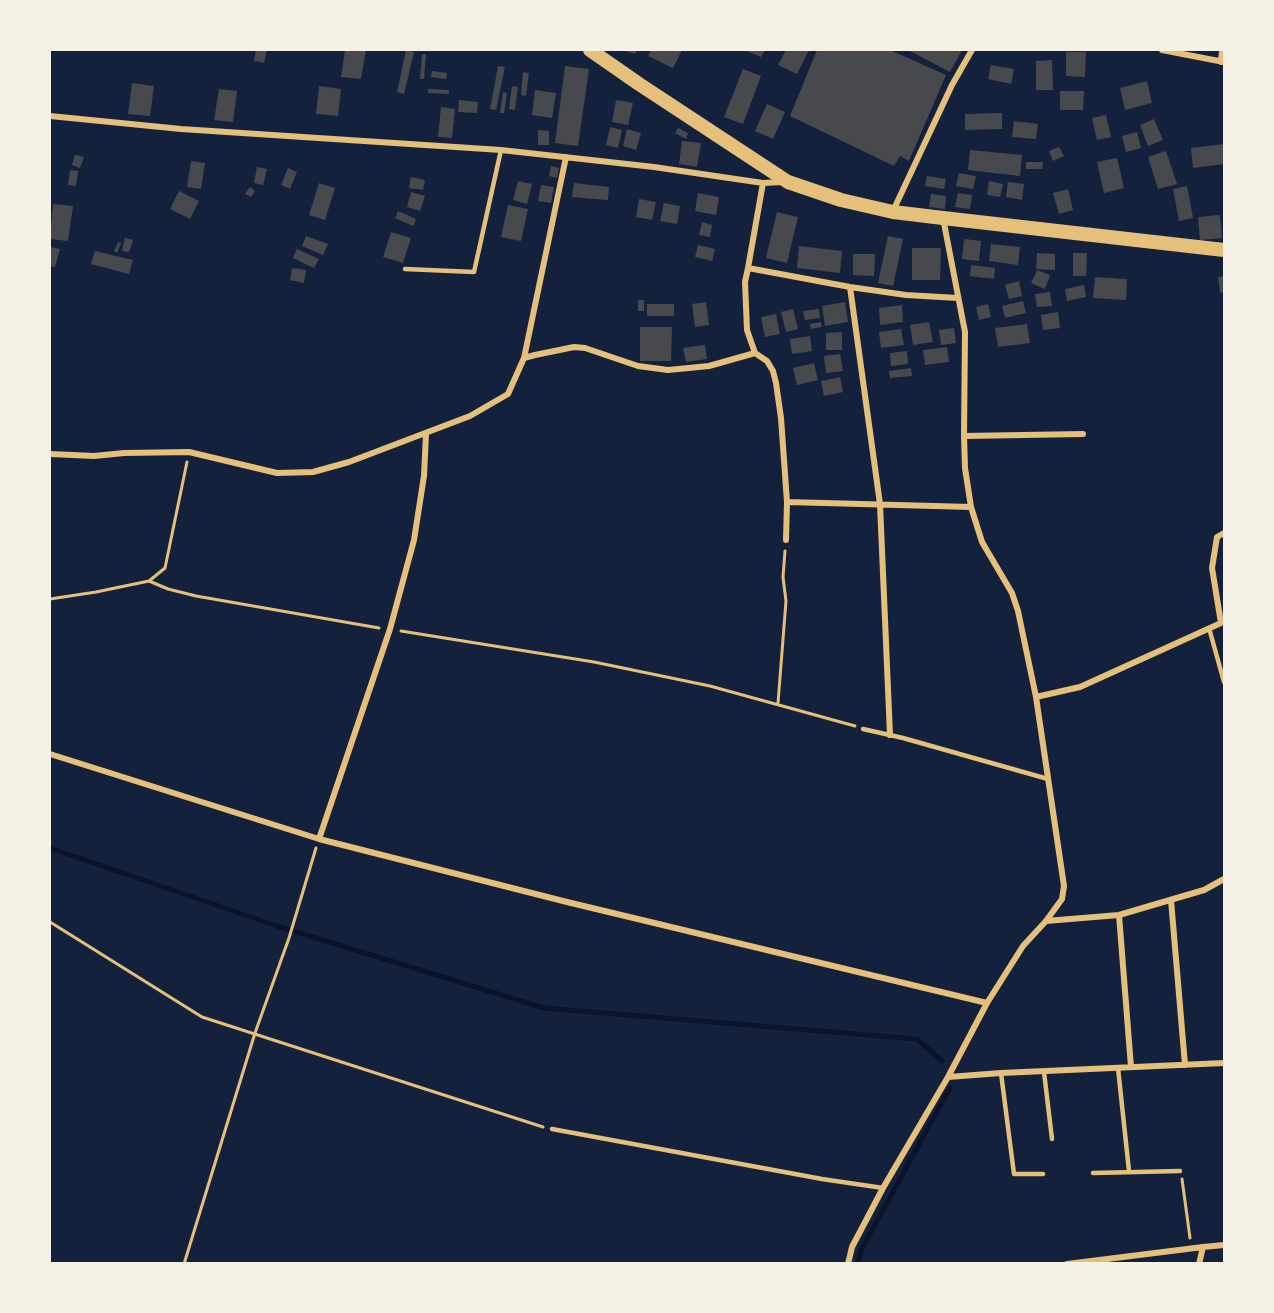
<!DOCTYPE html>
<style>
body{margin:0}
#map{position:relative;width:1274px;height:1313px;overflow:hidden;background:#14213d;font-family:"Alegreya Sans",sans-serif}
canvas{display:block}
.frame{position:absolute;inset:0;border:51px solid #f6f1e7;pointer-events:none}
</style>
<div id="map">
<canvas width="1274" height="1313"></canvas>
<div class="frame"></div>
</div>
<script>
const ctx = document.querySelector('canvas').getContext('2d');
ctx.lineJoin = 'round';
const poly = rows => new Path2D(rows.map(r => 'M' + r).join(''));
function trace(path, color, width, dash) { ctx.strokeStyle = color; ctx.lineWidth = width; ctx.lineCap = dash ? 'butt' : 'round'; ctx.setLineDash(dash || []); ctx.stroke(path); }
function fillPath(path, color) { ctx.fillStyle = color; ctx.fill(path, 'evenodd'); }
trace(poly([
 [50,848,277,926,544,1008,917,1039,942,1061],
 [858,1264,861,1250,950,1088]
]), '#0b132b', 5);
fillPath(poly([
 [256,50,267,50,264,63,254,61],
 [345,50,366,50,361,79,341,77],
 [406,50,414,52,404,94,397,92],
 [622,50,637,50,635,54],
 [651,50,682,50,673,68,648,56],
 [745,50,765,50,761,57],
 [786,50,809,50,797,74,778,65],
 [817,50,890,50,946,75,909,161,900,156,894,166,790,116],
 [908,50,962,50,950,72],
 [1066,52,1086,52,1085,77,1066,76],
 [422,54,426,54,424,79,420,79],
 [1052,60,1053,90,1036,90,1036,61],
 [991,65,1014,69,1011,84,988,79],
 [498,66,505,67,496,110,490,109],
 [565,66,589,69,578,146,555,143],
 [743,69,761,76,743,124,724,117],
 [432,71,447,73,446,79,431,77],
 [523,72,529,73,526,96,521,95],
 [1147,81,1152,103,1125,110,1120,88],
 [132,83,154,86,150,116,128,114],
 [319,86,341,89,338,116,316,114],
 [512,86,518,87,515,110,509,109],
 [219,89,237,91,233,122,214,120],
 [428,89,449,90,449,94,428,93],
 [535,90,556,93,552,118,532,115],
 [1060,91,1084,91,1083,110,1060,110],
 [503,92,507,93,504,113,500,113],
 [459,100,478,102,477,113,458,112],
 [616,100,633,103,628,125,612,122],
 [767,104,785,112,773,139,755,131],
 [441,107,455,109,452,138,438,137],
 [1002,113,1002,129,965,130,965,114],
 [1106,115,1111,137,1097,140,1092,118],
 [1154,119,1163,140,1148,146,1140,125],
 [1014,121,1038,124,1036,139,1012,137],
 [610,127,622,130,618,148,606,145],
 [678,128,688,133,686,139,675,133],
 [627,129,641,133,636,150,623,146],
 [538,130,549,131,549,145,538,145],
 [1137,132,1141,148,1126,152,1122,136],
 [682,141,701,143,697,167,679,164],
 [1224,144,1224,164,1193,168,1191,148],
 [1059,147,1064,156,1053,161,1049,151],
 [970,150,1022,155,1020,176,968,170],
 [1166,151,1177,184,1158,189,1148,157],
 [75,155,84,157,80,168,72,165],
 [1117,158,1124,188,1104,193,1097,162],
 [191,161,205,163,201,189,187,187],
 [1026,162,1043,162,1042,169,1026,169],
 [551,166,559,168,557,178,549,176],
 [257,167,267,169,263,185,254,183],
 [288,168,297,172,290,189,281,185],
 [70,170,78,171,76,186,68,185],
 [959,173,976,176,973,189,956,186],
 [927,176,946,179,944,189,925,186],
 [411,177,425,180,423,190,409,188],
 [518,181,532,184,527,204,513,200],
 [989,181,1003,184,1000,197,987,195],
 [1008,182,1024,184,1022,200,1006,197],
 [319,183,335,188,325,220,309,215],
 [574,183,609,187,608,200,572,197],
 [541,185,554,187,551,203,538,201],
 [1187,186,1193,218,1179,221,1173,189],
 [250,187,255,191,251,197,245,194],
 [1068,189,1073,210,1059,214,1053,193],
 [179,191,199,201,190,219,170,209],
 [411,192,425,196,420,211,407,207],
 [698,193,719,197,716,215,695,211],
 [958,193,972,195,970,209,955,207],
 [931,194,946,196,945,209,929,207],
 [639,199,656,202,652,220,636,217],
 [664,203,680,206,677,224,660,221],
 [53,204,73,206,68,241,50,239],
 [508,205,528,209,521,241,501,237],
 [398,211,416,219,413,226,395,218],
 [777,212,798,217,787,263,766,258],
 [1220,215,1222,238,1200,240,1198,217],
 [702,222,712,225,710,237,699,235],
 [391,232,411,238,403,263,383,257],
 [306,236,328,244,323,255,302,246],
 [888,236,903,239,893,286,878,283],
 [125,238,133,240,129,252,122,251],
 [964,239,981,241,979,261,962,259],
 [118,242,121,243,117,253,114,251],
 [991,244,1020,247,1018,265,989,261],
 [698,245,715,249,712,261,695,257],
 [799,246,842,251,840,273,797,268],
 [50,247,60,249,55,267,50,266],
 [912,248,941,248,940,280,912,280],
 [297,249,319,259,314,268,293,258],
 [95,251,133,260,129,274,91,264],
 [1037,253,1055,254,1055,270,1036,269],
 [1073,253,1087,253,1086,276,1073,276],
 [853,254,875,254,874,276,853,275],
 [971,265,995,268,994,279,970,276],
 [292,268,306,270,304,283,290,280],
 [1037,270,1050,275,1045,289,1031,283],
 [1224,276,1224,292,1220,293,1218,277],
 [1095,277,1127,279,1126,300,1093,298],
 [1019,281,1022,296,1009,299,1005,285],
 [1084,285,1086,297,1067,301,1065,289],
 [1050,292,1052,306,1037,307,1035,294],
 [638,300,644,300,644,311,638,311],
 [1023,301,1026,313,1005,318,1002,306],
 [706,302,709,325,695,327,692,304],
 [845,302,848,322,825,326,822,306],
 [647,304,674,304,674,316,647,316],
 [988,304,991,317,979,320,976,307],
 [902,305,903,322,880,325,879,308],
 [793,309,798,329,786,332,781,312],
 [819,309,820,318,805,320,803,311],
 [1058,312,1060,328,1043,330,1041,315],
 [776,314,780,334,765,337,761,317],
 [821,322,822,327,811,329,810,324],
 [929,322,933,342,913,345,910,325],
 [1027,324,1030,343,998,347,995,328],
 [640,327,672,327,671,361,640,361],
 [954,328,956,343,941,345,939,330],
 [901,329,904,345,881,348,879,332],
 [842,332,842,350,826,350,826,333],
 [810,336,812,351,792,354,790,339],
 [705,345,707,359,686,362,683,348],
 [947,347,949,362,925,365,923,350],
 [907,351,908,364,891,366,890,353],
 [840,354,843,371,826,373,824,356],
 [814,363,818,380,797,385,793,368],
 [911,368,912,376,890,378,889,371],
 [840,377,843,392,824,396,821,381]
]), '#48494c');
trace(poly([
 [149,581,165,568,187,462],
 [50,599,96,592,149,581,168,589,196,596,379,628],
 [401,631,594,662,710,686,855,726],
 [778,703,786,601,783,577,785,551],
 [50,922,202,1017,543,1127],
 [1182,1179,1190,1238],
 [184,1264,255,1033,289,938,316,848]
]), '#e5c07b', 3);
trace(poly([
 [405,269,474,272,501,150],
 [1209,628,1224,682],
 [863,729,903,738,1048,779],
 [1118,1068,1129,1171],
 [1044,1072,1052,1139],
 [1001,1073,1014,1174,1043,1174],
 [552,1129,822,1179,883,1188],
 [1093,1173,1180,1171]
]), '#e5c07b', 4.5);
trace(poly([
 [1162,50,1224,62],
 [1221,62,1222,50],
 [50,116,181,129,501,150,654,167,763,183,783,182],
 [893,211,952,85,972,50],
 [748,268,763,183],
 [850,287,880,504,890,735],
 [958,298,906,295,850,287,748,268,745,282,747,330,755,353,767,361,773,371,776,383,781,418,787,502,971,507],
 [524,358,566,157],
 [964,436,1083,434],
 [50,454,94,456,124,453,189,452,277,473,313,472,349,462,470,416,508,394,524,358,535,355,574,347,585,348,638,366,668,370,709,366,755,353],
 [786,540,787,502],
 [1036,697,1080,687,1221,623,1212,568,1217,537,1224,533],
 [50,754,319,839,567,902,987,1003],
 [319,839,390,629,414,540,424,476,426,434],
 [1171,900,1185,1065],
 [1119,915,1131,1067],
 [1046,921,1119,915,1204,890,1224,879],
 [948,1077,1001,1073,1224,1063],
 [848,1264,852,1247,883,1188,948,1077,987,1003,1023,946,1046,921,1062,899,1064,886,1036,697,1018,611,1012,593,982,542,971,507,965,468,964,436,965,332,943,218],
 [1067,1264,1203,1247],
 [1199,1264,1203,1247,1224,1245]
]), '#e5c07b', 6);
trace(poly([
 [590,50,639,84,788,182,841,200,893,212,943,218,1224,250]
]), '#e5c07b', 14);
</script>
